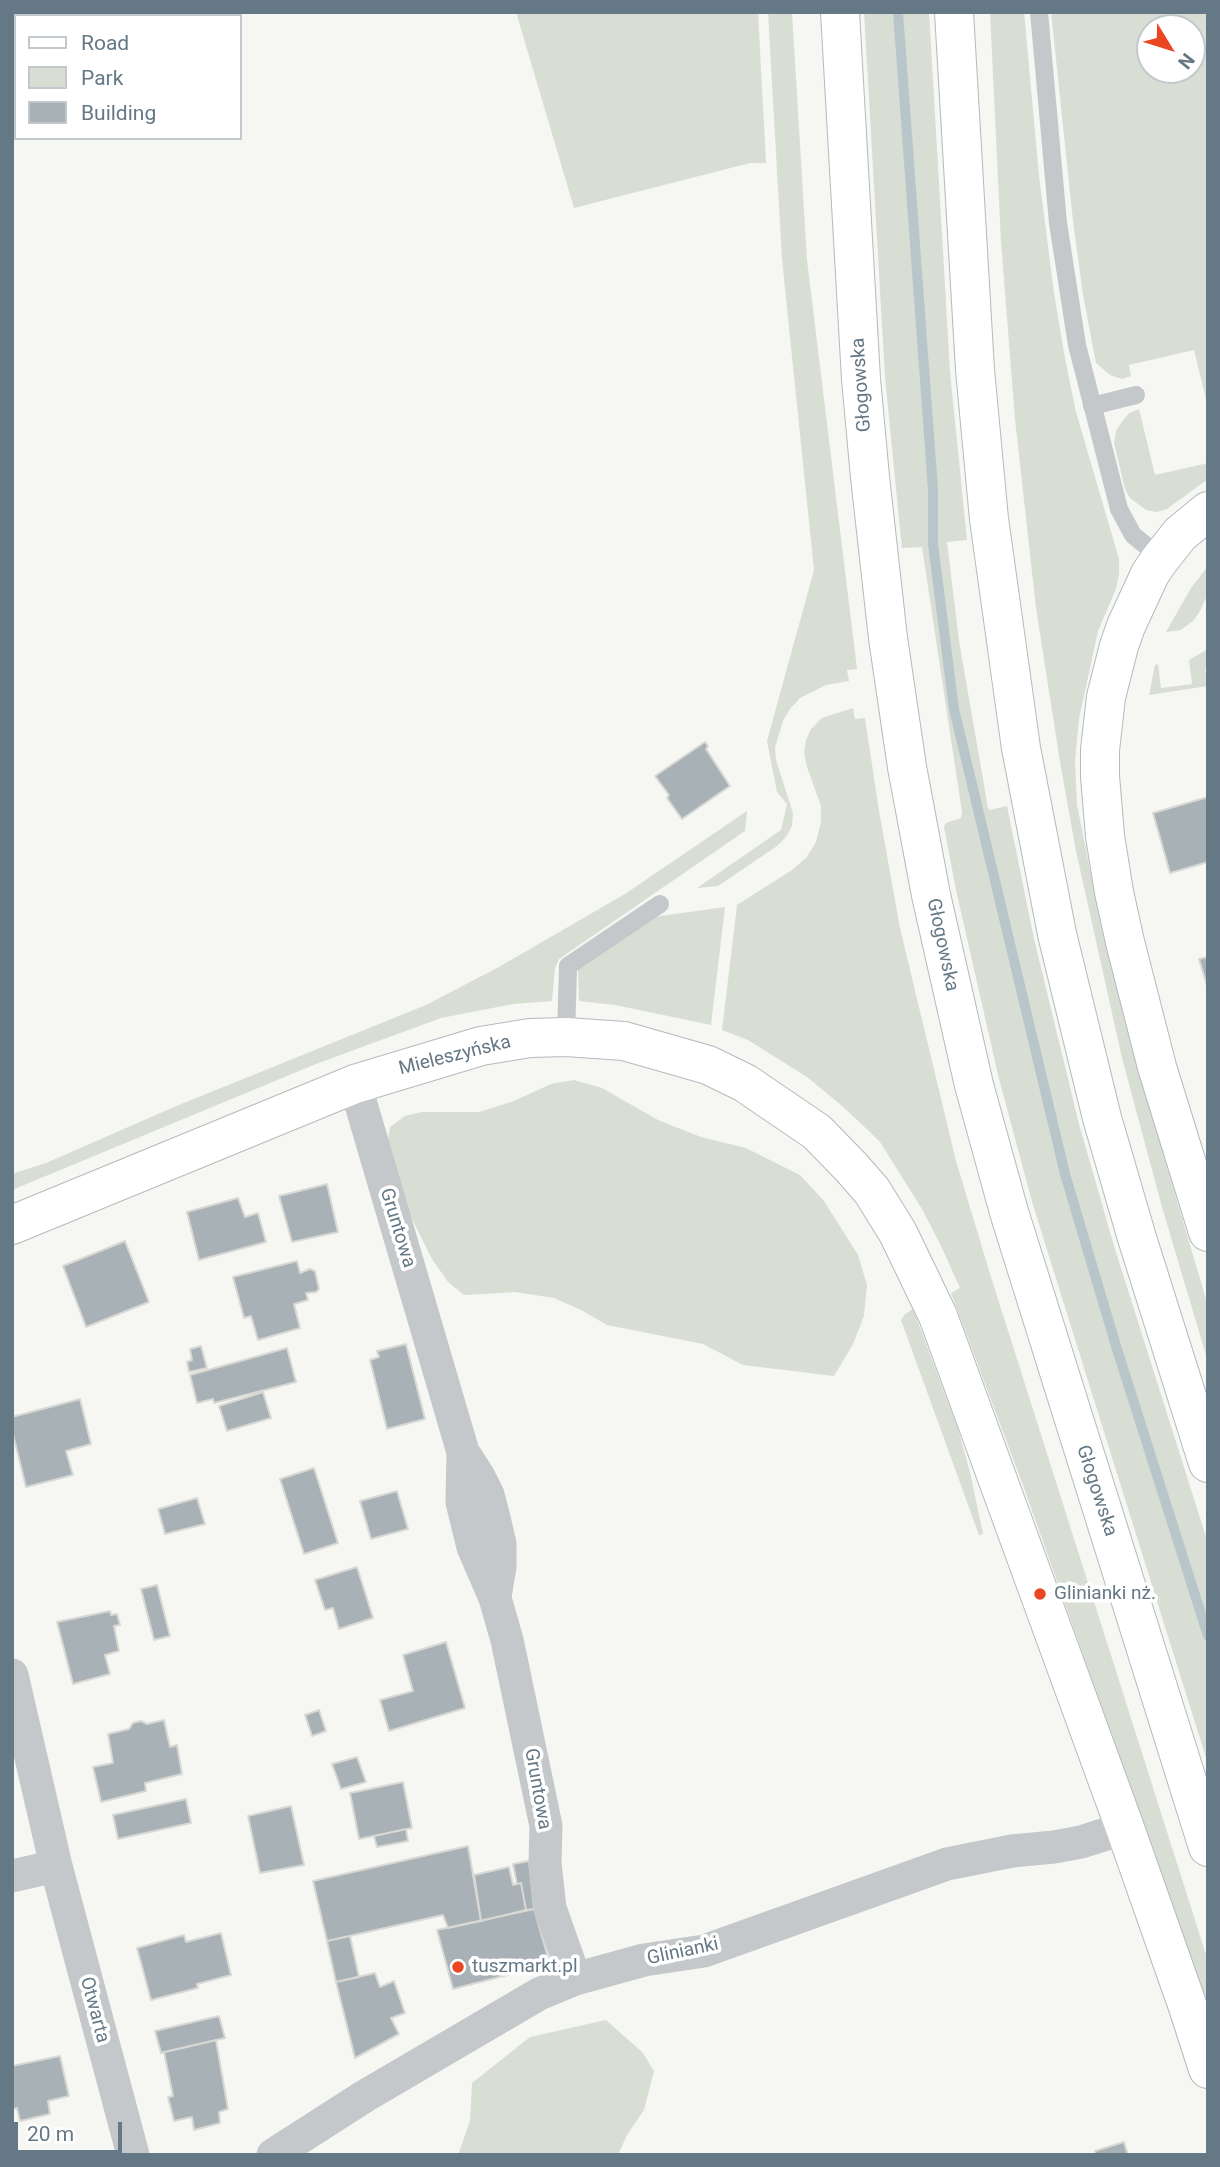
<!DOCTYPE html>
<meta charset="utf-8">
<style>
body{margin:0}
#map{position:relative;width:1220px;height:2167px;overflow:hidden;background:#f6f6f3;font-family:Roboto,sans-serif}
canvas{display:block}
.frame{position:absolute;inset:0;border:14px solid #647885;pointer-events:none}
.legend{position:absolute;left:14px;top:14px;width:228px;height:126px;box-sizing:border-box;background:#fff;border:2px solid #c1c9ce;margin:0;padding:9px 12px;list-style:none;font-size:21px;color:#647885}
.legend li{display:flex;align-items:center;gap:14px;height:35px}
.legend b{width:35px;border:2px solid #c1c9ce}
.north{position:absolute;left:1136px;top:14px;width:70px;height:70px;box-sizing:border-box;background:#fff;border:2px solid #c1c9ce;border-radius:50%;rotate:128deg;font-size:19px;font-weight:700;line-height:28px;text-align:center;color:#647885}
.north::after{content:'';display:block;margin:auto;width:24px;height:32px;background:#e94621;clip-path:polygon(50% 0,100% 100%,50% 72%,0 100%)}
.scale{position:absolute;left:14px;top:2122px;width:108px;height:32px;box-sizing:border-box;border:4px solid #647885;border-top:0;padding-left:9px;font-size:21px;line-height:24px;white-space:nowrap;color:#647885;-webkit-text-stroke:5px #fff;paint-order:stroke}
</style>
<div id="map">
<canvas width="1220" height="2167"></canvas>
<div class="frame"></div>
<ul class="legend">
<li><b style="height:9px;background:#fff"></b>Road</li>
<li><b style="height:19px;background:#d8ded4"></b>Park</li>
<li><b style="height:19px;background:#a8b1b6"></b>Building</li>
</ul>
<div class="north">N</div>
<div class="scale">20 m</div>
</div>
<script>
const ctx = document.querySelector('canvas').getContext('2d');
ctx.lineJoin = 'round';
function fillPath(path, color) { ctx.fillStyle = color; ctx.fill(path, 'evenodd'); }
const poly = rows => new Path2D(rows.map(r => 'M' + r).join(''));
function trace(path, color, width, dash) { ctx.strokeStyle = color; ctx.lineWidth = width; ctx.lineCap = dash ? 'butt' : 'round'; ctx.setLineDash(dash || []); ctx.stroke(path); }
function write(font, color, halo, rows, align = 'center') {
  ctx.font = font + ' Roboto,sans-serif'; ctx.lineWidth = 7; ctx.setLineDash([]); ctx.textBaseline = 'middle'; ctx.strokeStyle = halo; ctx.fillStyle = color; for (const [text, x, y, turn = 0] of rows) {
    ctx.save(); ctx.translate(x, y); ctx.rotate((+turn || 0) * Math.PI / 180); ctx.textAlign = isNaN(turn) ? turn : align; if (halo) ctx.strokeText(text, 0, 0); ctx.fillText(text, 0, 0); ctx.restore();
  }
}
fillPath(poly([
 [516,12,758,12,766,163,750,163,574,208],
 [768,12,792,12,807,260,857,669,847,670,849,681,826,685,800,698,790,709,783,721,775,747,776,760,793,813,792,826,786,837,777,846,718,886,697,888,781,830,787,804,777,792,767,741,814,570,782,259],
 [864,12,929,12,950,372,967,540,947,542,959,641,988,808,990,810,1007,806,1034,939,1079,1124,1114,1246,1208,1543,1208,1764,1033,1205,999,1079,956,890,944,827,946,823,961,818,962,812,922,547,902,548,900,529,885,377],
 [990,12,1024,12,1039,176,1054,293,1064,353,1076,412,1119,559,1119,574,1116,589,1098,631,1079,719,1075,761,1077,805,1101,925,1133,1052,1208,1306,1208,1362,1162,1207,1122,1058,1076,851,1061,768,1036,608,1015,419,1001,242],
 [1051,12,1208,12,1208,407,1194,350,1129,365,1131,376,1122,379,1110,375,1096,363,1083,295,1073,221],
 [1150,28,1192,28,1192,70,1150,70],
 [1139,409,1155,475,1208,463,1208,479,1167,509,1157,512,1146,510,1130,498,1125,489,1114,443,1116,431,1121,423,1129,413],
 [1208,566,1208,593,1201,609,1194,620,1181,630,1166,632,1191,588],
 [1208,649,1205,673,1208,674,1208,686,1149,695,1155,665,1158,664,1161,688,1192,684,1189,660],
 [853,708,855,719,865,718,879,811,900,928,956,1161,991,1277,1208,1961,1208,2007,1024,1488,951,1293,960,1288,942,1248,922,1209,880,1142,870,1132,841,1105,807,1077,748,1040,722,1030,737,905,792,870,806,858,816,842,821,822,821,806,807,767,804,753,806,740,811,729,822,718],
 [747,811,745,831,559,959,555,968,552,1001,513,1004,441,1018,316,1064,12,1190,12,1174,46,1163,174,1107,426,1005,497,968,625,894],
 [725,907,711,1025,615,1005,579,1001,578,968,653,917],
 [574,1080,602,1088,658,1120,701,1137,746,1148,800,1175,824,1201,858,1255,867,1285,864,1316,853,1344,834,1376,743,1365,703,1344,607,1325,581,1310,554,1298,515,1292,464,1295,448,1282,432,1259,399,1193,387,1146,390,1127,405,1116,422,1112,479,1112,514,1101,551,1084],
 [913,1309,958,1429,970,1472,983,1534,979,1535,901,1320,905,1314],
 [606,2020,643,2053,654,2071,644,2110,627,2135,618,2155,458,2155,470,2121,472,2083,530,2037]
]), '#d8ded4');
trace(poly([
 [898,12,933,490,933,544,954,709,1065,1174,1116,1346,1208,1636]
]), '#b9c6c9', 10);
const building = poly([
 [705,742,708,746,706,749,730,786,682,819,667,798,669,795,655,776,705,742],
 [1208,797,1208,862,1170,873,1153,813,1208,797],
 [1208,957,1208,989,1199,959,1208,957],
 [327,1184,338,1232,292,1242,279,1196,327,1184],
 [238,1198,245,1217,258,1213,266,1242,199,1260,187,1212,238,1198],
 [125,1241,149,1302,86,1327,63,1266,125,1241],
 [297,1261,300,1273,310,1269,315,1271,319,1289,316,1292,306,1293,308,1300,294,1304,300,1328,258,1340,251,1316,244,1318,233,1277,297,1261],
 [406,1344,425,1419,387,1429,370,1360,379,1357,377,1351,406,1344],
 [201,1346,207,1368,189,1372,187,1362,192,1360,190,1349,201,1346],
 [287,1348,296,1382,214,1403,213,1399,197,1403,190,1375,287,1348],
 [263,1392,271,1418,227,1431,219,1406,263,1392],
 [80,1399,91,1444,66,1451,73,1475,26,1487,12,1430,12,1417,80,1399],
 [314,1468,338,1543,304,1554,280,1479,314,1468],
 [397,1491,408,1529,371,1539,360,1501,397,1491],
 [197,1498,205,1524,165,1534,158,1509,197,1498],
 [357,1567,373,1618,339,1629,333,1608,325,1610,315,1580,357,1567],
 [157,1585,170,1636,154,1640,141,1589,157,1585],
 [110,1611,111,1615,117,1614,120,1625,114,1626,119,1651,105,1655,110,1674,73,1684,57,1622,110,1611],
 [446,1642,465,1708,389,1731,380,1700,413,1691,403,1655,446,1642],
 [319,1710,326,1731,312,1736,305,1715,319,1710],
 [164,1720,170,1747,177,1745,182,1774,145,1783,146,1791,101,1802,93,1767,113,1763,108,1734,129,1729,133,1723,141,1721,147,1724,164,1720],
 [357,1757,366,1782,341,1789,332,1764,357,1757],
 [403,1782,412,1828,359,1839,350,1793,403,1782],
 [186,1799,191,1823,118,1839,113,1815,186,1799],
 [291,1806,304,1865,260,1873,248,1816,291,1806],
 [406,1829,408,1841,377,1847,374,1836,406,1829],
 [468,1846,481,1921,448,1928,443,1915,327,1941,313,1881,468,1846],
 [529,1861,534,1909,526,1910,521,1883,517,1884,513,1864,529,1861],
 [509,1867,513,1885,521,1883,526,1910,481,1921,474,1875,509,1867],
 [534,1909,550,1964,453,1989,437,1930,534,1909],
 [221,1933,231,1975,197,1984,198,1988,151,2000,137,1948,184,1935,186,1942,221,1933],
 [350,1936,359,1977,336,1982,327,1941,350,1936],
 [375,1973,380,1987,394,1981,405,2013,391,2018,399,2034,355,2058,336,1982,375,1973],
 [219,2016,225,2038,161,2053,155,2031,219,2016],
 [216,2040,228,2109,219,2112,220,2123,194,2130,192,2117,174,2121,168,2097,173,2096,164,2052,216,2040],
 [60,2056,69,2096,48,2101,50,2114,20,2121,17,2108,13,2109,12,2108,12,2066,60,2056],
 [1124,2142,1128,2155,1096,2155,1095,2151,1124,2142]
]);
fillPath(building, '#a8b1b6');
trace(building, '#d8d8d5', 2);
const secondary = poly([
 [840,12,861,379,870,477,888,638,907,767,931,895,974,1085,1009,1212,1208,1847],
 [954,12,975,370,989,519,1021,748,1057,934,1102,1118,1137,1238,1208,1463],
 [1208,511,1180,534,1158,562,1150,574,1126,626,1119,646,1106,697,1100,750,1100,776,1105,836,1114,892,1125,942,1157,1067,1208,1232],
 [12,1225,355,1084,481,1046,530,1038,566,1037,624,1041,708,1065,745,1083,817,1132,851,1167,872,1191,898,1233,938,1316,1125,1828,1188,2007,1208,2069]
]);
trace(secondary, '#b4babe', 40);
trace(poly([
 [1039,12,1058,223,1077,345,1119,509,1133,535,1161,558],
 [1092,406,1136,395],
 [566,1037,568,966,660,904]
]), '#c4c8cb', 18);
trace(poly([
 [355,1084,463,1452,462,1502,473,1547,495,1598,507,1640,546,1826,545,1863,550,1908,575,1979],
 [463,1452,479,1477,488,1495,494,1518,500,1544,500,1567,495,1596],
 [12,1675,56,1866,133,2155],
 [12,1876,56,1866],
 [273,2155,365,2096,539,1994,575,1979,644,1960,704,1951,947,1864,1012,1851,1054,1847,1081,1842,1125,1828]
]), '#c4c8cb', 33);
trace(secondary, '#fff', 38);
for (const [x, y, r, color] of [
 [1040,1594,7,"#e94621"],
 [458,1967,7,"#e94621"]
]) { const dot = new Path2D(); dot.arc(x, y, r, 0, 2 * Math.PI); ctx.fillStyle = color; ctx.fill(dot); trace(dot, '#fff', 2.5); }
write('19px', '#647885', '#fff', [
 ["Głogowska",862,385,-94],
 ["Głogowska",942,945,78],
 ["Mieleszyńska",455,1056,-14],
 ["Gruntowa",397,1228,73],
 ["Głogowska",1096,1491,72],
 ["Gruntowa",537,1789,80],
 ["Glinianki",683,1952,-12],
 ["Otwarta",94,2010,75]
]);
write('19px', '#647885', '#fff', [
 ["Glinianki nż.",1054,1594],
 ["tuszmarkt.pl",472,1967]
], 'left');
</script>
